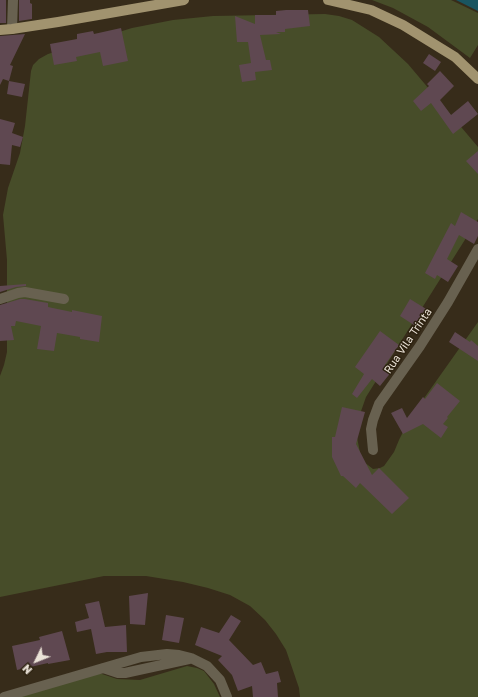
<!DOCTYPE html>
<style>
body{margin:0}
#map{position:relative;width:478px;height:697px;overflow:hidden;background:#372c1a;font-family:"Golos Text",sans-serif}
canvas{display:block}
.north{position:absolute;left:16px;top:641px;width:40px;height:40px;-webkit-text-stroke:3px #2d2210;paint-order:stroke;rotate:227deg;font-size:11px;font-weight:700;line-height:16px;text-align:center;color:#eae2d7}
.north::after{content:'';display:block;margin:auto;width:14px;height:18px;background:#eae2d7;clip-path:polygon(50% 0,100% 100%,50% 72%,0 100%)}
</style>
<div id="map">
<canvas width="478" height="697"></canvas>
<div class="north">N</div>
</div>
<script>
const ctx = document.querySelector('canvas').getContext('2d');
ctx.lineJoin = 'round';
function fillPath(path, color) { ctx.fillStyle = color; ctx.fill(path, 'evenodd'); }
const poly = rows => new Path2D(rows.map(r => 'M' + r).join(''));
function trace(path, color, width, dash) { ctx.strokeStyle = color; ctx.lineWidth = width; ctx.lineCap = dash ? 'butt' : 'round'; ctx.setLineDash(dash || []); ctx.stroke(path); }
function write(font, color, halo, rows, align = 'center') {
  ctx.font = font + ' "Golos Text",sans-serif'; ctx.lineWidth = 3; ctx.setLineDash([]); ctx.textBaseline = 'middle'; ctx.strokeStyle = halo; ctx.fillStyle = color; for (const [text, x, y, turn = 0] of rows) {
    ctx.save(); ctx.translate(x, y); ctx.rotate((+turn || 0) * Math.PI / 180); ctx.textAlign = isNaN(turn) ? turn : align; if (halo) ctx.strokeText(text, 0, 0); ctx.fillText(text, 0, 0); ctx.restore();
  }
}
fillPath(poly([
 [372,0,451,0,478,13,478,45,470,58,428,27,393,8],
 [325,14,339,16,352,20,379,37,408,64,478,147,478,219,366,397,359,417,357,437,361,458,364,462,373,469,380,468,384,466,394,452,399,440,410,418,478,322,478,697,300,697,299,688,286,650,276,634,265,620,250,606,230,595,208,588,183,582,146,576,104,576,0,597,0,376,4,365,7,352,7,260,3,215,8,188,20,153,25,126,31,71,33,65,39,59,48,54,132,28,173,20,213,16],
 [187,666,197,668,204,671,214,684,220,697,10,697,99,673,117,679,140,680]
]), '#474d29');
fillPath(poly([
 [456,0,478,0,478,11]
]), '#195560');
fillPath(poly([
 [0,0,6,0,6,23,0,23],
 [19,0,30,0,30,3,32,4,32,19,19,21],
 [286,10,308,10,310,26,285,29,285,32,276,32,281,34,260,35,266,60,270,60,272,70,255,72,256,80,242,82,239,65,251,63,248,42,237,42,235,16,255,24,255,15,276,15,276,11],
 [121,28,128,61,103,66,100,52,76,57,77,61,54,65,50,44,77,39,77,34,93,31,94,34],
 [25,34,10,65,13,66,9,81,3,79,0,85,0,36],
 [429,54,441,62,435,71,423,63],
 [440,71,454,86,440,100,451,115,468,101,478,114,453,134,431,103,421,111,413,101,429,86,427,84],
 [9,81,25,84,22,97,7,94],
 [0,119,15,123,12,133,23,137,20,147,12,145,10,165,0,164],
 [478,151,478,174,466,161],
 [461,212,478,222,478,236,474,244,459,235,447,259,458,266,448,282,437,275,435,279,425,273,451,223,455,226],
 [26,284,26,286,16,287,0,292,0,286],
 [20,299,25,299,48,303,48,307,72,312,72,310,102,316,99,342,80,339,80,337,57,333,54,351,37,349,41,326,16,321,15,326,11,326,14,340,0,341,0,305],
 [410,299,431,312,420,329,400,316],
 [380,331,399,345,385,365,392,371,380,386,372,379,357,398,352,394,364,374,355,367],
 [455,332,470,342,471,340,478,346,478,361,449,342],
 [437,383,460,401,447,417,448,418,443,424,448,427,441,438,423,424,403,434,391,413,402,408,407,418,423,397,425,399],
 [342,407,365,412,356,444,372,475,379,468,409,498,392,514,360,483,356,488,343,476,341,476,332,457,332,437,335,437],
 [148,593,145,625,130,624,129,596],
 [99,601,105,627,126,625,127,652,107,652,96,654,91,629,77,632,75,622,89,618,85,604],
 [166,615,184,618,179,643,162,640],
 [231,615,241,621,229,640,253,665,261,662,266,674,278,671,281,682,277,683,278,697,253,697,252,686,238,691,232,675,218,660,222,656,195,645,201,627,219,633],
 [62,631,70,660,48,664,48,663,17,670,12,646,40,640,39,637]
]), '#5f4851');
trace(poly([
 [12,29,13,0],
 [0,299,18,293,25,292,64,299],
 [373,450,371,429,373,420,379,404,420,346,448,302,478,249],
 [103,668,118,673,125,673,189,659],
 [4,697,141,657,167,654,179,655,191,658,207,666,220,680,227,697]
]), '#686150', 10);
trace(poly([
 [328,0,371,10,403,25,455,57,478,79],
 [0,30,12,29,58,22,184,0]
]), '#a1936f', 10);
write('11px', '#eae2d7', '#2d2210', [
 ["Rua Vila Trinta",408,341,-56]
]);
</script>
